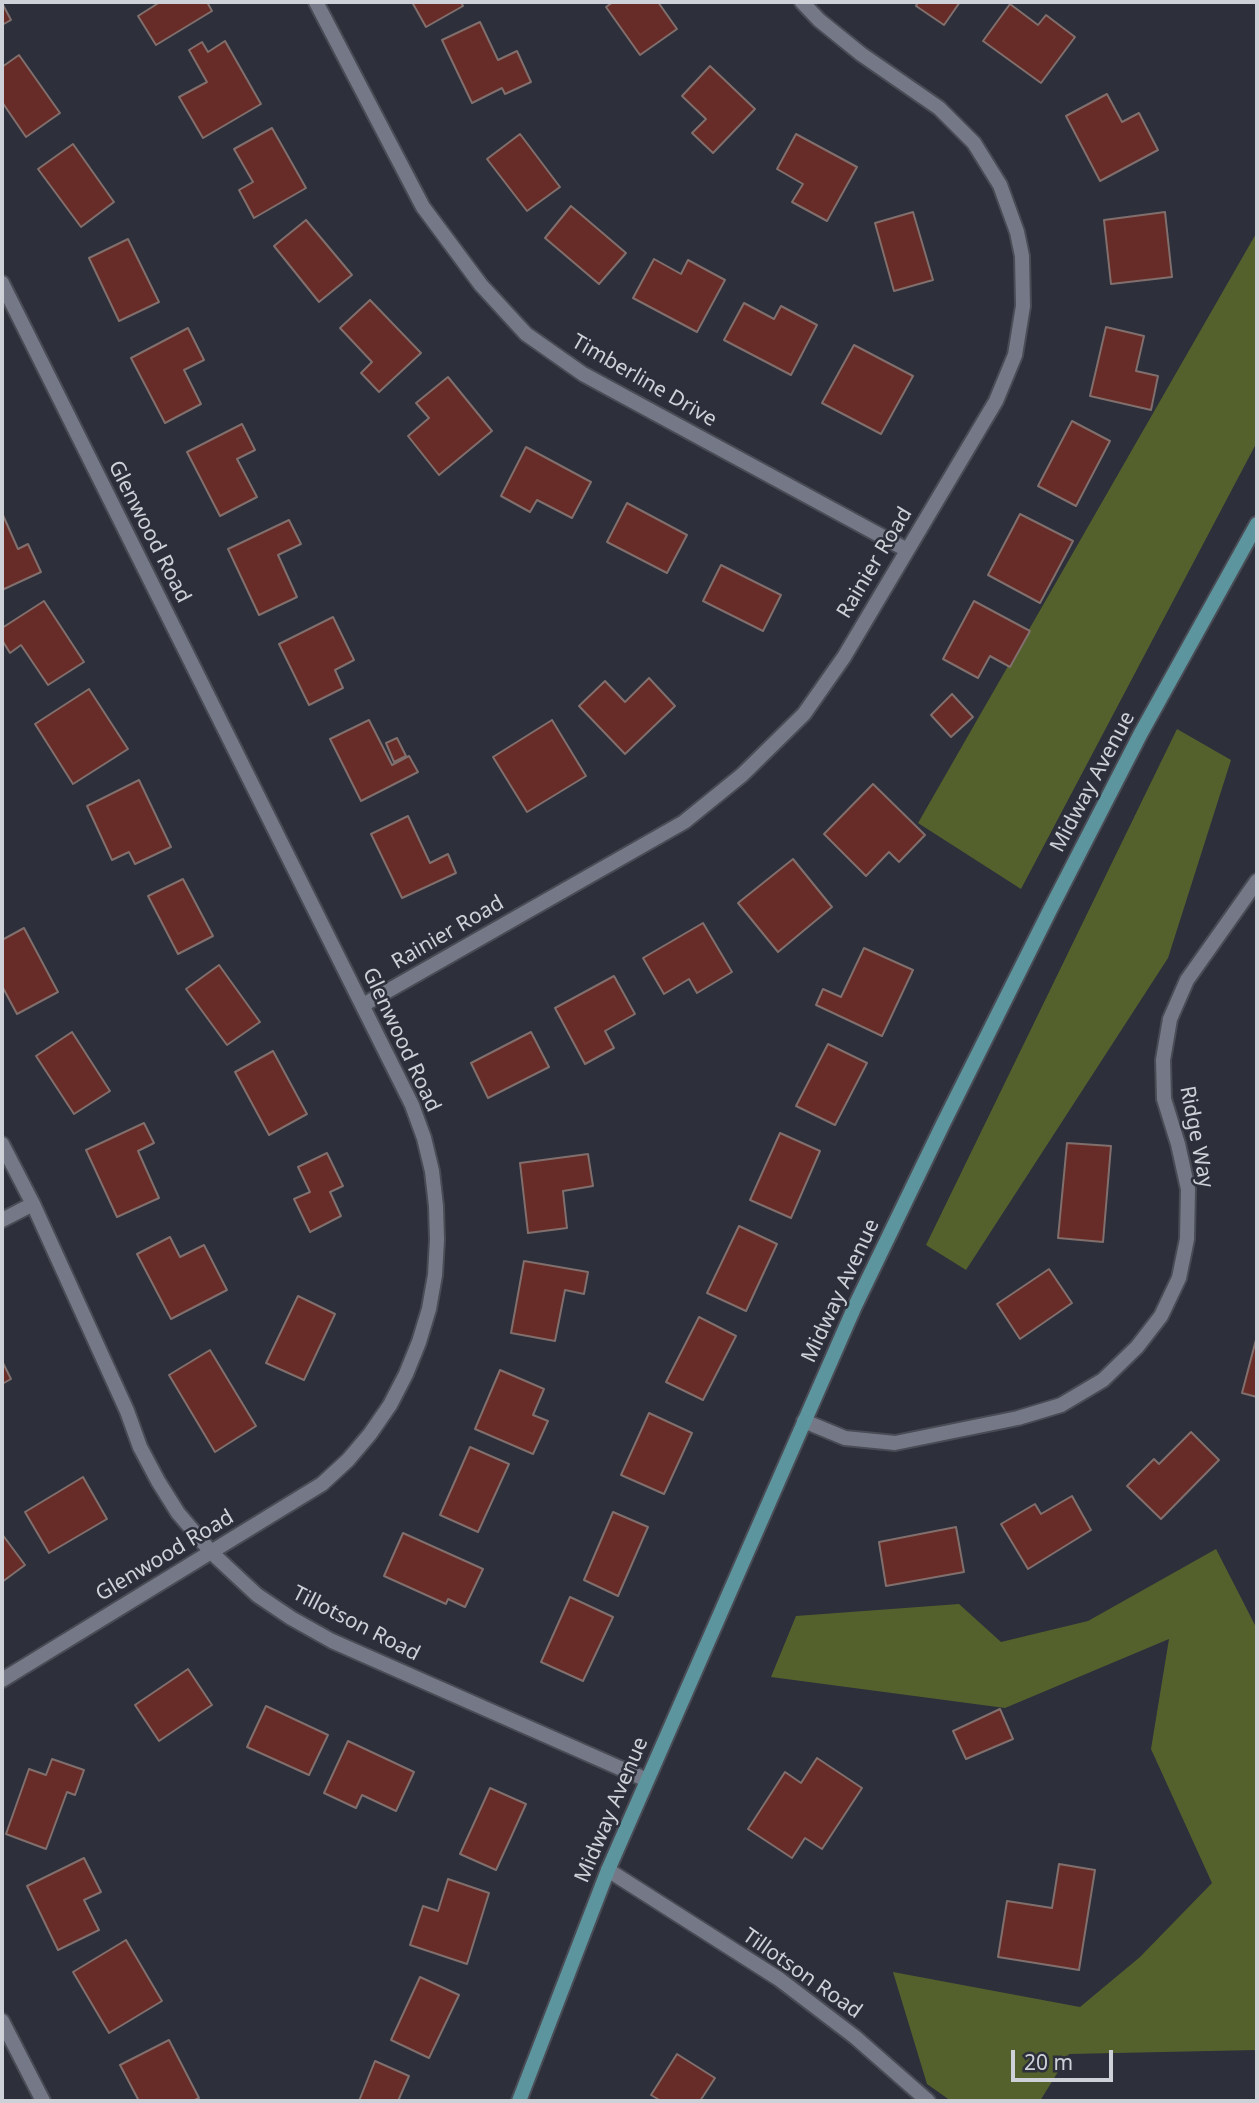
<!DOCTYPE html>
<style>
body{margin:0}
#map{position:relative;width:1259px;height:2103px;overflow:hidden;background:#2d2f3b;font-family:"Noto Sans",sans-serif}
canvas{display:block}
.frame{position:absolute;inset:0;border:4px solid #cfd1d8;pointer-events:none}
.scale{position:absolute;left:1011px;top:2050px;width:102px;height:32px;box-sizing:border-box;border:4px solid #cfd1d8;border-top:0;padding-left:9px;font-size:21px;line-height:24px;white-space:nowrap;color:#cfd1d8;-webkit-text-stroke:5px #2d2f3b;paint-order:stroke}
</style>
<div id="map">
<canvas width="1259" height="2103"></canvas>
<div class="frame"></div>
<div class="scale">20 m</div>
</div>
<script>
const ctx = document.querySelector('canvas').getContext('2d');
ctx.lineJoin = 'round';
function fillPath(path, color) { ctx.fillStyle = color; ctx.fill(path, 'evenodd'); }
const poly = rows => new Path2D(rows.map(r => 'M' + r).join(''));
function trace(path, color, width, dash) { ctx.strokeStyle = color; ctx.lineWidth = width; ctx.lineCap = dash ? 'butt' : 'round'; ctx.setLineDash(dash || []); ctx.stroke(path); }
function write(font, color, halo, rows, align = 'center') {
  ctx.font = font + ' "Noto Sans",sans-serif'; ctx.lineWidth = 5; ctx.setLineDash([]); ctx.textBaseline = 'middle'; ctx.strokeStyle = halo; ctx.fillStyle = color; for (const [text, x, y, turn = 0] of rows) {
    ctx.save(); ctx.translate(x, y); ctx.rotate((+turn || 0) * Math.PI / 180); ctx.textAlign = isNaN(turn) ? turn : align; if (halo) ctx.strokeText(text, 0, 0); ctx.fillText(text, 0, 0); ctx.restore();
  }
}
fillPath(poly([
 [1257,232,1257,442,1021,889,918,823],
 [1177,729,1231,760,1168,958,966,1270,926,1245],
 [1216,1549,1257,1629,1257,2050,1069,2054,1040,2101,951,2101,927,2084,893,1972,1080,2007,1140,1957,1212,1883,1151,1749,1169,1639,1005,1708,771,1677,796,1616,959,1604,1001,1642,1088,1621]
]), '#54612d');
const building = poly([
 [160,2,207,2,212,11,156,45,138,16,160,2],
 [412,2,461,2,463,6,426,27,412,2],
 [613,2,658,2,677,29,640,55,606,7,613,2],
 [918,2,960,2,944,25,916,6,918,2],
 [2,3,11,20,2,25,2,3],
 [1010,4,1038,25,1046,15,1075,37,1041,83,983,41,1010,4],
 [480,22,498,60,517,51,531,82,505,94,502,88,472,103,442,40,480,22],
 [225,41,261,104,203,138,179,97,207,82,189,50,202,42,208,52,225,41],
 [19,55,60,113,26,137,2,102,2,67,19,55],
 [710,66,755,109,713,153,692,133,706,119,682,96,710,66],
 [1107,94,1122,122,1139,113,1158,150,1100,181,1066,116,1107,94],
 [272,128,306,188,254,218,239,190,253,182,234,149,272,128],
 [520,134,560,187,527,211,487,159,520,134],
 [796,134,857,167,827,221,792,202,803,184,777,169,796,134],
 [73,144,114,202,81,227,38,169,73,144],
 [571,206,626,253,599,284,545,238,571,206],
 [913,212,933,280,894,291,875,223,913,212],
 [1165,212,1172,277,1111,284,1104,220,1165,212],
 [306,220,352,275,319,302,274,246,306,220],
 [128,239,159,302,119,321,89,258,128,239],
 [654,259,681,274,688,260,725,280,697,332,633,298,654,259],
 [370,300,421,353,379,392,361,373,372,362,340,328,370,300],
 [744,303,774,319,781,306,817,325,791,375,724,340,744,303],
 [1106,327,1144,336,1136,371,1158,376,1151,410,1090,396,1106,327],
 [188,328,204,360,184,370,201,404,165,423,131,358,188,328],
 [854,345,913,376,881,434,822,403,854,345],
 [448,377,492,431,439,475,408,436,429,418,416,403,448,377],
 [1072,421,1110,441,1076,506,1038,486,1072,421],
 [242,424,255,450,237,459,257,497,220,516,187,452,242,424],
 [526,447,591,482,572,518,537,500,530,512,501,496,526,447],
 [627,503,687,535,667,573,607,542,627,503],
 [2,513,18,549,28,544,41,572,2,590,2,513],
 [1020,514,1073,541,1040,603,988,575,1020,514],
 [289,520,301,544,278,555,297,597,259,615,228,549,289,520],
 [721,565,781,595,763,631,703,601,721,565],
 [44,601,84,662,48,685,21,645,10,653,2,640,2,628,44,601],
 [974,601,1030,631,1010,667,990,656,978,678,943,659,974,601],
 [333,617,354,660,335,670,343,688,309,705,279,644,333,617],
 [649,678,675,706,625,754,579,706,605,681,625,702,649,678],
 [89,689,128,749,73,784,35,724,89,689],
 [952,694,973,717,951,737,931,715,952,694],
 [369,720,392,765,409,756,418,772,361,801,330,739,369,720],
 [552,720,586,776,527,812,493,757,552,720],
 [397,738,406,756,394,762,386,743,397,738],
 [139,780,171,847,135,864,129,852,112,860,87,806,139,780],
 [873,784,925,835,899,862,889,852,866,876,824,834,873,784],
 [408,816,430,863,448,854,456,873,402,898,371,834,408,816],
 [793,859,832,907,778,952,738,903,793,859],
 [183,879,213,936,178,954,148,896,183,879],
 [703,923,732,972,697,993,689,979,664,994,643,958,703,923],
 [24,928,58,992,17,1014,2,986,2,940,24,928],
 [864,948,913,970,882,1036,816,1005,823,989,841,997,864,948],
 [219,965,260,1022,227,1045,186,989,219,965],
 [614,976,635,1014,605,1031,614,1048,585,1064,555,1008,614,976],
 [72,1032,110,1091,74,1114,36,1056,72,1032],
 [531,1032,549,1067,488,1098,471,1063,531,1032],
 [828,1044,867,1063,835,1125,796,1106,828,1044],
 [273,1051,307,1114,269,1135,235,1072,273,1051],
 [144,1123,154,1143,138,1151,159,1198,117,1217,86,1150,144,1123],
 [780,1133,820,1151,791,1218,750,1200,780,1133],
 [1067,1143,1111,1146,1103,1242,1058,1238,1067,1143],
 [327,1153,343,1186,330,1192,341,1216,310,1232,294,1199,310,1192,298,1167,327,1153],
 [588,1154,593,1186,563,1191,567,1228,528,1233,520,1163,588,1154],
 [739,1226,777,1244,746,1311,707,1293,739,1226],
 [170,1237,180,1257,204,1245,227,1290,171,1319,137,1254,170,1237],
 [524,1261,588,1272,584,1294,565,1290,555,1341,511,1333,524,1261],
 [1049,1269,1072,1303,1020,1339,997,1304,1049,1269],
 [298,1296,335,1314,304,1380,266,1363,298,1296],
 [699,1317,736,1336,703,1400,666,1382,699,1317],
 [1257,1336,1257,1397,1242,1393,1257,1336],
 [210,1350,256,1426,215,1452,169,1375,210,1350],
 [2,1361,11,1379,2,1384,2,1361],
 [500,1370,544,1389,533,1415,548,1421,533,1454,475,1429,500,1370],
 [649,1413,692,1433,664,1494,621,1475,649,1413],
 [1191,1432,1219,1460,1161,1519,1127,1486,1154,1459,1159,1464,1191,1432],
 [470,1447,509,1464,478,1532,440,1515,470,1447],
 [83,1477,107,1519,49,1553,25,1512,83,1477],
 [1072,1496,1091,1530,1028,1569,1001,1524,1035,1504,1041,1514,1072,1496],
 [613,1512,648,1527,618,1596,584,1580,613,1512],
 [956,1527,964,1572,886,1586,879,1542,956,1527],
 [403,1533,483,1569,465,1607,448,1599,446,1604,384,1576,403,1533],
 [2,1534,25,1565,2,1582,2,1534],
 [570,1597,613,1617,583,1681,541,1662,570,1597],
 [188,1669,212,1705,159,1741,135,1705,188,1669],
 [266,1706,328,1735,309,1775,247,1747,266,1706],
 [1000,1709,1013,1739,966,1759,953,1731,1000,1709],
 [348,1741,414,1772,396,1811,362,1795,356,1808,324,1793,348,1741],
 [817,1758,862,1788,822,1849,805,1838,792,1858,748,1829,785,1772,801,1783,817,1758],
 [52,1759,84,1770,75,1795,67,1792,46,1849,6,1834,29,1769,46,1775,52,1759],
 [490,1788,526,1804,496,1870,460,1854,490,1788],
 [84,1858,101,1892,84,1900,99,1930,58,1950,27,1886,84,1858],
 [1059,1864,1095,1870,1079,1970,998,1957,1007,1901,1052,1908,1059,1864],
 [448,1879,489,1893,467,1964,410,1945,423,1906,438,1911,448,1879],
 [126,1940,162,2001,109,2033,73,1972,126,1940],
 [420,1977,459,1995,429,2058,391,2040,420,1977],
 [169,2040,199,2098,193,2101,139,2101,120,2065,169,2040],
 [677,2054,715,2078,700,2101,661,2101,651,2095,677,2054],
 [375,2061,409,2076,398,2101,359,2101,375,2061]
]);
fillPath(building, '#672c27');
trace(building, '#806f6d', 2);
const street = poly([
 [316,2,423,207,481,285,526,334,583,374,907,550],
 [2,283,412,1105,424,1138,432,1171,436,1206,437,1240,435,1275,429,1309,419,1342,406,1374,390,1405,370,1434,348,1460,322,1484,2,1680],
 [363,1005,684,822,742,775,804,714,844,657,996,401,1015,355,1023,306,1022,256,1017,232,1000,185,974,143,939,108,861,54,819,20,802,2],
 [2,1144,33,1204,127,1411,140,1447,158,1481,178,1513,212,1553,257,1595,291,1618,332,1641,647,1780],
 [2,1220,33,1204],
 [804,1421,845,1438,895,1443,1018,1418,1061,1405,1103,1380,1137,1347,1161,1316,1179,1278,1187,1239,1188,1189,1178,1144,1164,1099,1163,1060,1170,1019,1187,980,1257,881],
 [608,1870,779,1979,855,2037,928,2101],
 [2,2021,43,2101]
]);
const secondary = poly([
 [519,2101,608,1870,855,1306,943,1124,1050,910,1141,733,1257,524]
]);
trace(street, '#494b55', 18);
trace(secondary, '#494b55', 18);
trace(street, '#757987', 14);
trace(secondary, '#5d959e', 14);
write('21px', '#cfd1d8', '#2d2f3b', [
 ["Timberline Drive",644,381,30],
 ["Glenwood Road",149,532,63],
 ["Rainier Road",875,563,-59],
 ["Midway Avenue",1093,782,-62],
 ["Rainier Road",448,933,-30],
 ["Glenwood Road",401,1040,65],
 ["Ridge Way",1196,1137,79],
 ["Midway Avenue",841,1291,-65],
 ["Glenwood Road",165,1556,-31],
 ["Tillotson Road",356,1624,27],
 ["Midway Avenue",612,1810,-67],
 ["Tillotson Road",802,1974,35]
]);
</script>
